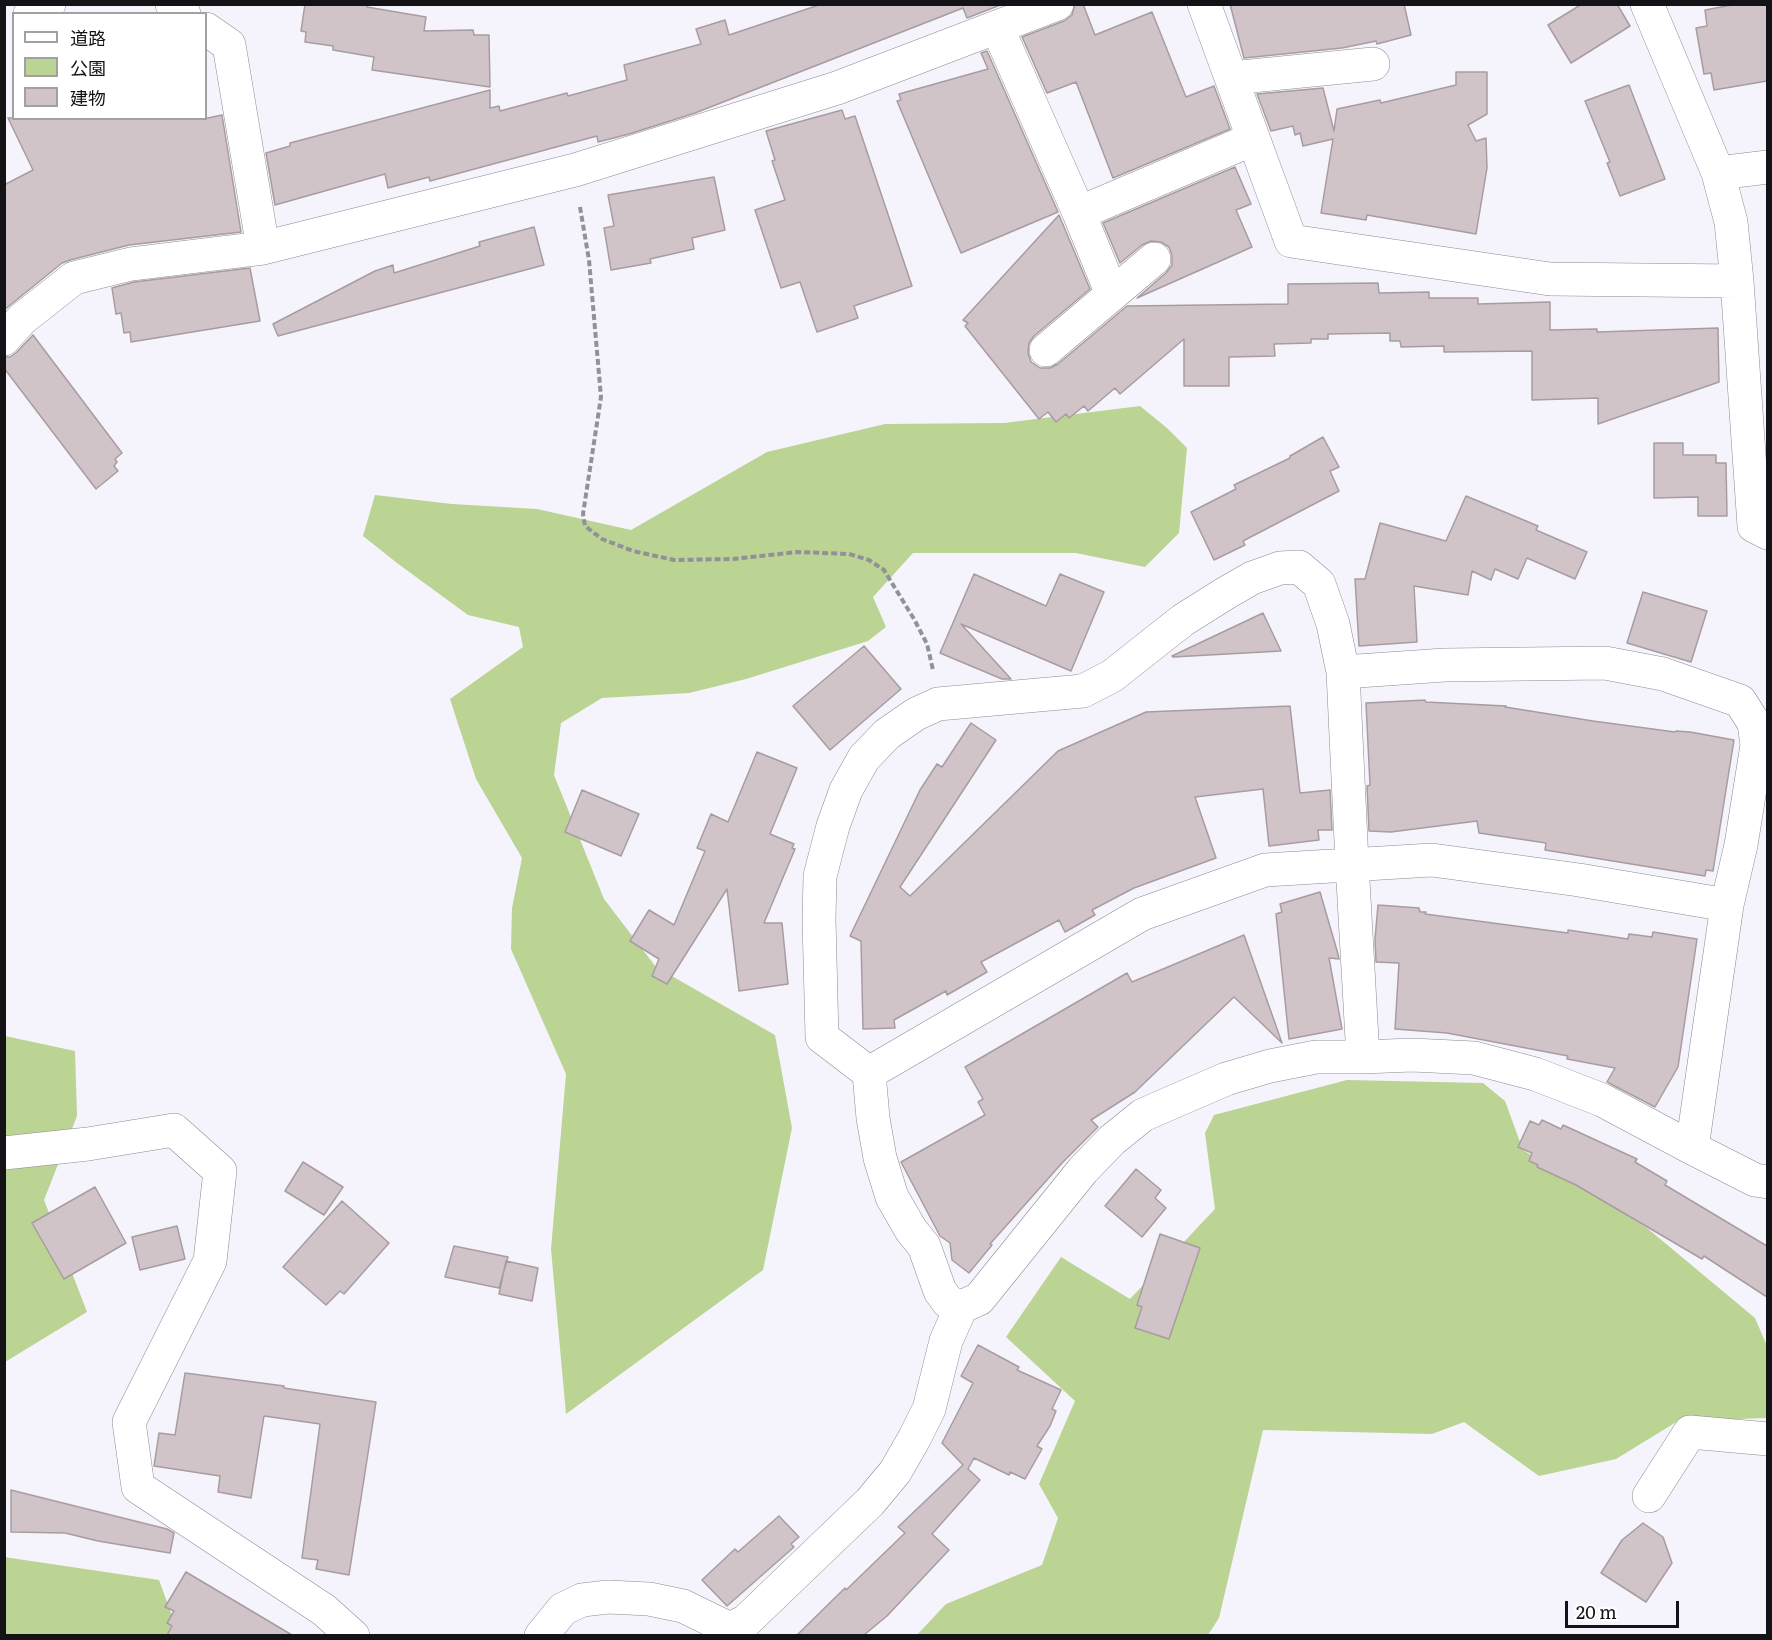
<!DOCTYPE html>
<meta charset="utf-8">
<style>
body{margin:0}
#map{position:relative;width:1772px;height:1640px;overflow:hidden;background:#f5f4fd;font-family:Literata,"Noto Sans JP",serif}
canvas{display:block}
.frame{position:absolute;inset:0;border:6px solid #131317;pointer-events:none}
.legend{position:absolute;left:12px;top:12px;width:195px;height:108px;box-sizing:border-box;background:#fff;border:2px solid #a1a1a2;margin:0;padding:8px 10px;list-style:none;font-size:18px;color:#131317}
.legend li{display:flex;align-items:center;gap:12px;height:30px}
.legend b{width:30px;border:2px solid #a1a1a2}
.scale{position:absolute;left:1565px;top:1601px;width:114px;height:27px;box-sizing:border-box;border:3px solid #131317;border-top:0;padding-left:8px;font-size:18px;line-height:21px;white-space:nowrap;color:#131317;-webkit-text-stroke:4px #fff;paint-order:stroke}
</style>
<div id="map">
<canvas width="1772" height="1640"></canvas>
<div class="frame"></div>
<ul class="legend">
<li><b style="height:8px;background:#fff"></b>道路</li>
<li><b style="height:16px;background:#bbd393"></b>公園</li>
<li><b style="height:16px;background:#d1c4c8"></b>建物</li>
</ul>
<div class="scale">20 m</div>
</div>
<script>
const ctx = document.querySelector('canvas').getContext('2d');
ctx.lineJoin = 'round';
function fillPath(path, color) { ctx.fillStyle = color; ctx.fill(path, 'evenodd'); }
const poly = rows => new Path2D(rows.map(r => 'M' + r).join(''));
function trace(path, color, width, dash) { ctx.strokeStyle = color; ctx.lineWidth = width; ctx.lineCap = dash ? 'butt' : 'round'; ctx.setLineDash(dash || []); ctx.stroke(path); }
fillPath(poly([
 [1140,406,1167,428,1187,448,1179,533,1145,567,1076,553,913,553,873,597,886,627,868,641,746,679,689,693,602,698,561,723,554,775,604,899,656,967,775,1035,792,1128,763,1270,566,1414,551,1249,566,1074,511,949,512,908,522,858,476,779,450,699,523,647,519,627,468,615,397,563,363,536,375,495,452,504,537,509,631,530,767,452,885,424,1004,423],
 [5,1036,75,1051,77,1116,44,1200,87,1312,5,1362],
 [1347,1080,1483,1083,1505,1101,1523,1150,1647,1228,1755,1318,1767,1346,1767,1418,1678,1421,1616,1459,1539,1476,1464,1422,1432,1434,1263,1430,1219,1618,1208,1635,916,1636,946,1604,1042,1565,1058,1518,1039,1484,1075,1401,1006,1337,1061,1257,1130,1299,1215,1209,1205,1133,1214,1115],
 [4,1557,159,1580,179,1635,5,1635]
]), '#bbd393');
const building = poly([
 [305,4,368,4,367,7,426,17,424,31,473,30,474,35,489,35,490,87,372,70,374,57,333,50,333,46,305,42,306,32,301,31,305,4],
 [822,4,1003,4,967,18,963,8,695,113,629,134,598,142,597,136,430,181,429,177,388,188,385,174,275,205,266,153,290,146,290,143,490,90,490,108,499,106,500,111,567,93,568,96,627,80,624,65,701,44,696,29,725,20,729,35,822,4],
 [1075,4,1083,4,1095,35,1152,12,1186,97,1214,86,1230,129,1113,178,1076,82,1047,93,1022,37,1064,21,1072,15,1075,4],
 [1230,4,1404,4,1411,35,1377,44,1376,41,1342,48,1244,58,1230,4],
 [1582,4,1617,4,1630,26,1571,63,1548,25,1582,4],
 [1737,4,1767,4,1767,81,1714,90,1711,73,1704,74,1696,28,1707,26,1705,10,1737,4],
 [987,51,1058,212,961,253,897,101,901,100,899,94,988,69,981,53,987,51],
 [1456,72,1487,72,1487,114,1468,125,1476,141,1486,138,1487,168,1476,234,1367,215,1366,220,1321,213,1333,139,1303,146,1300,133,1295,135,1293,126,1271,131,1257,94,1323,88,1334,131,1337,109,1380,100,1381,103,1456,85,1456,72],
 [1629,85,1665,179,1620,196,1607,163,1610,162,1585,101,1629,85],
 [842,110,845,119,855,116,912,286,854,306,858,318,817,332,800,282,781,288,755,210,785,200,772,161,775,160,766,131,842,110],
 [222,115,241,232,129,245,70,260,62,263,4,310,4,185,33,170,8,118,208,118,222,115],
 [1235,167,1251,204,1236,210,1252,247,1137,298,1166,273,1172,265,1172,255,1169,247,1161,242,1151,241,1142,245,1120,263,1103,223,1235,167],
 [714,177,725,230,692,238,694,249,650,259,651,263,611,270,604,228,614,226,608,195,714,177],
 [1059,215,1090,289,1034,336,1029,343,1028,353,1031,362,1040,368,1050,368,1058,364,1127,306,1288,304,1288,284,1378,283,1379,293,1429,292,1429,298,1478,298,1478,304,1550,302,1550,330,1597,329,1597,332,1718,328,1719,382,1598,424,1598,398,1532,400,1532,351,1444,352,1444,346,1401,347,1400,341,1390,341,1390,333,1328,334,1328,339,1311,339,1311,343,1274,344,1275,356,1229,357,1229,386,1184,386,1184,339,1120,394,1115,388,1088,411,1084,406,1069,418,1066,414,1056,422,1048,412,1039,419,965,326,968,323,963,320,1059,215],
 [534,227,544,265,278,336,273,324,375,271,393,265,394,273,480,246,479,242,534,227],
 [250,268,260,321,131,342,130,332,124,333,121,313,116,314,112,288,134,282,250,268],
 [33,335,122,453,115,459,117,462,114,466,118,471,96,489,4,368,4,357,10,357,17,352,33,335],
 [1323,437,1339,467,1330,471,1339,491,1243,541,1245,545,1214,560,1191,512,1236,489,1234,485,1290,458,1290,456,1323,437],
 [1654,443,1683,443,1683,455,1716,455,1716,463,1726,463,1727,516,1698,516,1698,497,1654,498,1654,443],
 [1466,496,1538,526,1536,530,1587,552,1575,579,1527,558,1518,579,1495,569,1491,580,1472,571,1468,595,1414,586,1417,642,1359,646,1355,579,1365,579,1380,523,1446,541,1466,496],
 [974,574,1046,606,1060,574,1104,592,1071,671,961,624,1011,679,1002,679,940,653,974,574],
 [1643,592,1707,611,1691,662,1627,643,1643,592],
 [1263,613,1281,651,1173,657,1172,656,1263,613],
 [864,646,901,689,830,750,793,706,864,646],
 [1425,700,1426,702,1506,706,1505,707,1593,721,1675,732,1676,731,1690,732,1734,740,1713,871,1706,870,1705,876,1545,850,1546,843,1479,833,1477,821,1391,832,1369,831,1367,786,1370,785,1366,703,1425,700],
 [1290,706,1300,793,1330,790,1332,830,1318,830,1319,840,1269,846,1263,789,1195,797,1216,858,1134,888,1092,910,1095,915,1065,932,1059,920,981,962,987,972,947,995,946,991,894,1020,895,1028,863,1029,861,941,850,936,920,790,937,764,942,767,971,723,996,740,900,887,910,896,1058,751,1146,712,1290,706],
 [757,752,797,768,770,834,794,844,792,848,795,849,764,923,782,923,788,984,739,991,727,889,667,984,652,976,659,959,630,941,649,910,674,925,705,851,697,848,711,814,728,822,757,752],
 [582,790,639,814,621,856,565,832,582,790],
 [1320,892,1338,954,1339,959,1329,958,1342,1029,1289,1039,1276,914,1282,912,1280,904,1320,892],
 [1378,905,1419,908,1420,912,1426,912,1425,914,1568,933,1568,930,1628,939,1629,934,1652,937,1653,932,1697,939,1678,1067,1655,1107,1607,1082,1615,1068,1567,1059,1568,1056,1447,1033,1395,1029,1399,963,1376,962,1375,939,1378,905],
 [1244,935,1282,1043,1234,997,1135,1092,1091,1120,1098,1127,1062,1163,990,1244,992,1245,969,1273,952,1260,950,1243,940,1236,901,1162,985,1115,978,1102,983,1099,965,1067,1127,973,1132,982,1244,935],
 [1542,1120,1561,1129,1563,1125,1637,1159,1635,1162,1667,1181,1665,1185,1767,1246,1767,1297,1704,1256,1702,1259,1576,1185,1537,1167,1538,1165,1529,1161,1532,1153,1518,1147,1530,1121,1539,1125,1542,1120],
 [303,1162,343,1187,324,1215,285,1191,303,1162],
 [1136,1169,1161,1190,1155,1198,1166,1208,1142,1237,1105,1206,1136,1169],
 [95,1187,126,1243,64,1279,32,1223,95,1187],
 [342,1201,389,1243,344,1294,340,1291,326,1305,283,1267,342,1201],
 [177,1226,185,1259,140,1270,132,1237,177,1226],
 [1160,1234,1200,1248,1169,1339,1135,1328,1142,1307,1137,1305,1160,1234],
 [454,1246,508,1257,499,1288,445,1277,454,1246],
 [506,1261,538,1268,532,1301,499,1294,506,1261],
 [978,1345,1019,1367,1017,1370,1061,1390,1052,1409,1056,1411,1050,1426,1037,1446,1042,1449,1025,1479,1010,1472,1009,1475,974,1458,968,1469,980,1480,932,1534,949,1550,887,1616,864,1635,797,1635,845,1588,846,1590,905,1533,898,1527,963,1465,942,1443,973,1383,961,1376,978,1345],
 [185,1373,284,1386,284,1388,376,1402,349,1575,316,1569,318,1560,302,1558,320,1424,264,1416,251,1498,218,1492,220,1476,154,1466,159,1433,175,1435,185,1373],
 [11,1490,167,1529,174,1533,170,1553,98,1541,65,1533,11,1532,11,1490],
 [779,1516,799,1537,791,1544,794,1547,727,1606,702,1580,735,1549,738,1552,779,1516],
 [1643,1523,1663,1537,1672,1563,1646,1602,1601,1573,1622,1540,1643,1523],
 [186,1572,292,1635,167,1635,172,1626,167,1623,174,1611,165,1607,186,1572]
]);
fillPath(building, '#d1c4c8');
trace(building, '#a89ca0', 1.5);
const street = poly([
 [172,4,184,14],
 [1204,4,1291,241,1550,279,1737,281],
 [1647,4,1718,173,1731,222,1737,281,1754,526,1768,533],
 [30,14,49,4],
 [997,27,1079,213,1112,294],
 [206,29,229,45,263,248],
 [1231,78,1373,64],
 [1718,173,1768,167],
 [1079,213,1253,139],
 [4,339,22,319,74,278,131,264,263,248,575,170,837,88,1057,4],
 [1046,350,1154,259],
 [1343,672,1445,665,1605,663,1663,674,1740,701,1754,723,1757,745,1741,845,1727,905,1692,1148],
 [1363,1057,1352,863,1343,672,1333,624,1319,584,1299,567,1280,568,1252,578,1226,593,1183,620,1112,676,1083,691,938,704,916,714,887,734,864,758,846,790,833,826,820,876,819,920,822,1037,869,1073,873,1118,880,1158,892,1197,911,1230,924,1246,940,1291,948,1302,961,1307,979,1299,1083,1170,1112,1140,1143,1115,1226,1079,1270,1066,1316,1057,1363,1057,1412,1055,1474,1058,1535,1074,1602,1100,1692,1148,1755,1180,1768,1182],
 [869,1073,1142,914,1265,870,1432,860,1579,880,1727,905],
 [4,1153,88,1144,174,1130,220,1171,210,1261,129,1422,138,1487,324,1610,353,1636],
 [1649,1496,1690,1432,1768,1439],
 [541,1636,563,1609,582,1600,608,1597,649,1599,683,1606,730,1629,746,1621,870,1502,895,1472,914,1439,929,1409,946,1341,961,1307]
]);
trace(street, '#8b8b95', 34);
trace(poly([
 [580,207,589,260,601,397,583,514,585,526,602,539,633,551,674,560,733,559,797,552,849,554,869,560,884,570,914,619,927,644,933,670]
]), '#929198', 4, [6, 3]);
trace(street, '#fff', 33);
</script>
